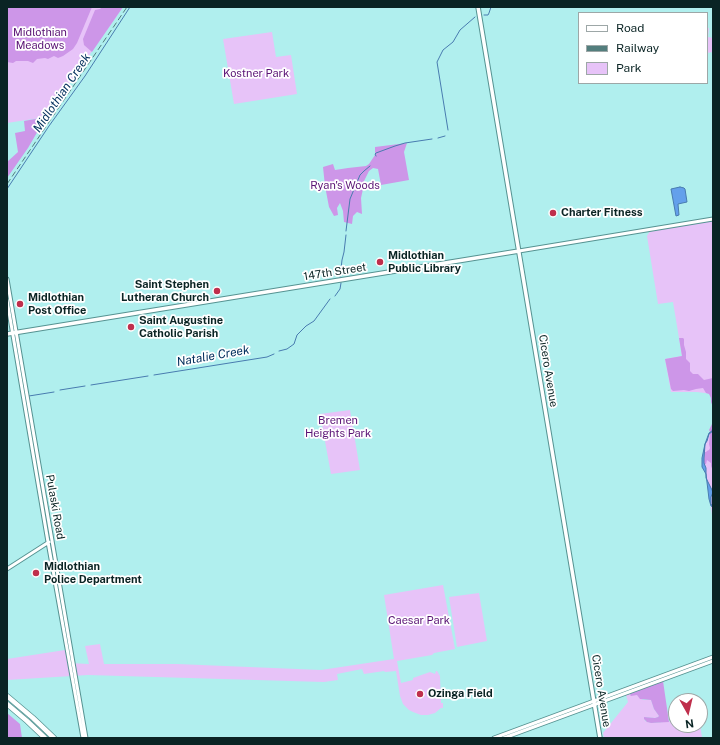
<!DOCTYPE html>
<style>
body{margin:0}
#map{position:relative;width:720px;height:745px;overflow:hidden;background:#b0efee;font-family:"Public Sans",sans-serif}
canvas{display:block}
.frame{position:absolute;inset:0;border:8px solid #0a2424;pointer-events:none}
.legend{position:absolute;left:578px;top:12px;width:130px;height:72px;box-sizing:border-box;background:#fff;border:1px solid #9da7a7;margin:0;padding:5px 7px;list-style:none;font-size:12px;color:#0a2424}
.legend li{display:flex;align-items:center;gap:8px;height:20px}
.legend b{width:20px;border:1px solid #9da7a7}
.north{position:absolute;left:668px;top:693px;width:40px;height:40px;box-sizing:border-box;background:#fff;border:1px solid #9da7a7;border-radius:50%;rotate:172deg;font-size:11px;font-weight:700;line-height:16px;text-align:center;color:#0a2424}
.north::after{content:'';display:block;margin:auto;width:14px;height:18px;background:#bf2f4c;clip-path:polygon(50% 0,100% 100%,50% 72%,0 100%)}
</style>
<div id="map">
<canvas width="720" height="745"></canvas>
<div class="frame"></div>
<ul class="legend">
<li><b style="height:5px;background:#fff"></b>Road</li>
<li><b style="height:5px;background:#537e7d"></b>Railway</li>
<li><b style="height:11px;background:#e7c3f8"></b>Park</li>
</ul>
<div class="north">N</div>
</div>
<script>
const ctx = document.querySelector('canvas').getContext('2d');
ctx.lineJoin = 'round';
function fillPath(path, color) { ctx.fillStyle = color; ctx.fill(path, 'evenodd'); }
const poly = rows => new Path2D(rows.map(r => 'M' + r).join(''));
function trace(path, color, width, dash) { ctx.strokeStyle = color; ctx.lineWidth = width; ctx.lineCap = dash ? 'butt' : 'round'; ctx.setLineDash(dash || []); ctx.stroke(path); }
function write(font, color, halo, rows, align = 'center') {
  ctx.font = font + ' "Public Sans",sans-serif'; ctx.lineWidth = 3.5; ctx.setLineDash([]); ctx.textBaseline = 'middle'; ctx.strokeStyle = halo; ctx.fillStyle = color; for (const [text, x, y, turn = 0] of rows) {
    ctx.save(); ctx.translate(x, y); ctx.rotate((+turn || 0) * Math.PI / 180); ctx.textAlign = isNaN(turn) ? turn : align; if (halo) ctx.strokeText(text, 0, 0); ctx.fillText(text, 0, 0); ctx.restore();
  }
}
fillPath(poly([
 [7,7,123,7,46,117,7,123],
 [707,28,709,28,708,37,713,38,713,52,707,53],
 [272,32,276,57,291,55,297,94,234,104,223,39],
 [713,221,713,406,712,394,697,392,671,392,665,359,682,356,673,302,658,304,647,236,650,231,651,231],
 [350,410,360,470,331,474,320,414],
 [713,430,713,522,707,480,704,469,704,450,708,435],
 [443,585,455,649,434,653,432,655,397,661,401,683,413,680,413,678,430,672,435,674,436,671,437,671,440,676,441,703,443,703,443,708,441,708,435,713,428,715,421,715,413,712,409,710,403,704,400,696,396,671,385,672,384,671,364,674,362,669,337,674,338,680,324,682,88,675,7,680,7,659,65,650,68,663,89,664,85,646,100,644,104,664,177,664,321,670,394,659,384,595],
 [479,593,487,641,457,647,449,597],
 [631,693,630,695,637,695,643,700,651,700,654,709,659,716,658,717,655,718,644,717,645,721,651,723,676,721,676,725,700,725,702,737,604,738,603,733,628,702,626,695]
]), '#e7c3f8');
fillPath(poly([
 [7,7,92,7,77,43,73,49,63,56,58,58,54,56,48,59,45,58,37,59,33,63,28,61,16,61,13,63,7,62],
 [102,7,123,7,92,52,84,45,83,39,95,10,100,9],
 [46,117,28,148,7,178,7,162,18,152,15,133,25,131,24,121],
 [407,143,404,152,409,180,381,185,378,169,373,168,369,171,363,183,363,189,361,198,362,214,357,212,353,216,352,224,344,222,343,211,340,203,337,208,338,215,334,216,329,207,325,186,323,167,333,164,335,170,348,168,366,166,369,164,375,155,375,147],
 [679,338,683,338,684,339,684,345,686,352,686,359,690,363,690,371,693,374,698,374,704,380,713,378,713,417,712,414,713,412,712,409,713,407,711,402,711,398,709,394,706,393,703,388,696,389,689,391,684,390,673,391,671,389,665,359,682,356],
 [713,418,713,471,711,466,711,463,707,460,706,464,704,464,704,452,706,452,707,451,709,450,710,448,709,444,710,432,709,430,713,422],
 [663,681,669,722,651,723,647,722,644,719,644,717,655,718,658,717,659,716,654,709,651,700,640,699,637,695,631,696,630,695,631,693],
 [7,713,20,724,22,738,7,738]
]), '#cd96e8');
const water = poly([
 [680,187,684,188,685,189,687,202,678,204,679,215,676,216,671,189,680,187],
 [713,427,713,431,709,434,707,441,705,444,704,458,704,463,706,468,706,478,713,492,711,497,711,504,713,507,711,506,709,499,706,474,702,467,702,458,705,444,709,433,712,431,713,427]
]);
fillPath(water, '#63a0eb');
trace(water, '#487baf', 1);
trace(poly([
 [484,15,488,15,489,13,491,7],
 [448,130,437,62,443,50,453,42,460,30,475,17],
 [438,138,445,136],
 [376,156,375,154,376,153,395,146,405,143,432,139],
 [7,189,49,126,85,76,130,7],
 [346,231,350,199,360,175,364,171,370,166],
 [340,277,342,260,344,252,346,235],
 [335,296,340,289,341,283],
 [279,351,287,349,294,344,297,335,306,326,314,321,330,299],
 [154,375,267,357,274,354],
 [91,385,148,376],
 [60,390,85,386],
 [29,396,54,392]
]), '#487baf', 1);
const secondary = poly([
 [519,251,713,219],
 [7,279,86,738],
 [7,300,48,542,83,738],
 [7,569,49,542],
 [494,738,713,657],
 [504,738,713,661]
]);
const primary = poly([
 [478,7,600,738],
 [7,334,519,251]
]);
const highway = poly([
 [7,696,33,718,54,738],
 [7,704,27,721,45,738]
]);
trace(secondary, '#569392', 5);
trace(primary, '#569392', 5.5);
trace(highway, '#569392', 6);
trace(secondary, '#fff', 3);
trace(primary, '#fff', 3.5);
trace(highway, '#fff', 4.5);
trace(poly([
 [7,184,127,7]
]), '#537e7d', 1, [6, 3]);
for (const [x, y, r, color] of [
 [553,213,4,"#bf2f4c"],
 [380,262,4,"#bf2f4c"],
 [217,291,4,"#bf2f4c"],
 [20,304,4,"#bf2f4c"],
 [131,327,4,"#bf2f4c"],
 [36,573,4,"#bf2f4c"],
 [420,694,4,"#bf2f4c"]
]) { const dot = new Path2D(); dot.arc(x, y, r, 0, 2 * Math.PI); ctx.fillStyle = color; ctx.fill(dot); trace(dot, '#fff', 1.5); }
write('11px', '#591274', '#fff', [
 ["Midlothian",40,33],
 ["Meadows",40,46],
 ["Kostner Park",256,74],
 ["Ryan's Woods",345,186],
 ["Bremen",338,421],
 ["Heights Park",338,434],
 ["Caesar Park",419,621]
]);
write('bold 11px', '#0a2424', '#fff', [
 ["Charter Fitness",561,213],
 ["Midlothian",388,256],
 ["Public Library",388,269],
 ["Saint Stephen",209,285,"right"],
 ["Lutheran Church",209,298,"right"],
 ["Midlothian",28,298],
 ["Post Office",28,311],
 ["Saint Augustine",139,321],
 ["Catholic Parish",139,334],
 ["Midlothian",44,567],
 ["Police Department",44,580],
 ["Ozinga Field",428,694]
], 'left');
write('11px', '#0a2424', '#fff', [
 ["147th Street",335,272,-9],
 ["Cicero Avenue",548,371,81],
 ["Pulaski Road",55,507,80],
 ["Cicero Avenue",601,691,81]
]);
write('italic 12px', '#022e5c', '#fff', [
 ["Midlothian Creek",62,93,-56],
 ["Natalie Creek",213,356,-10]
]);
</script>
